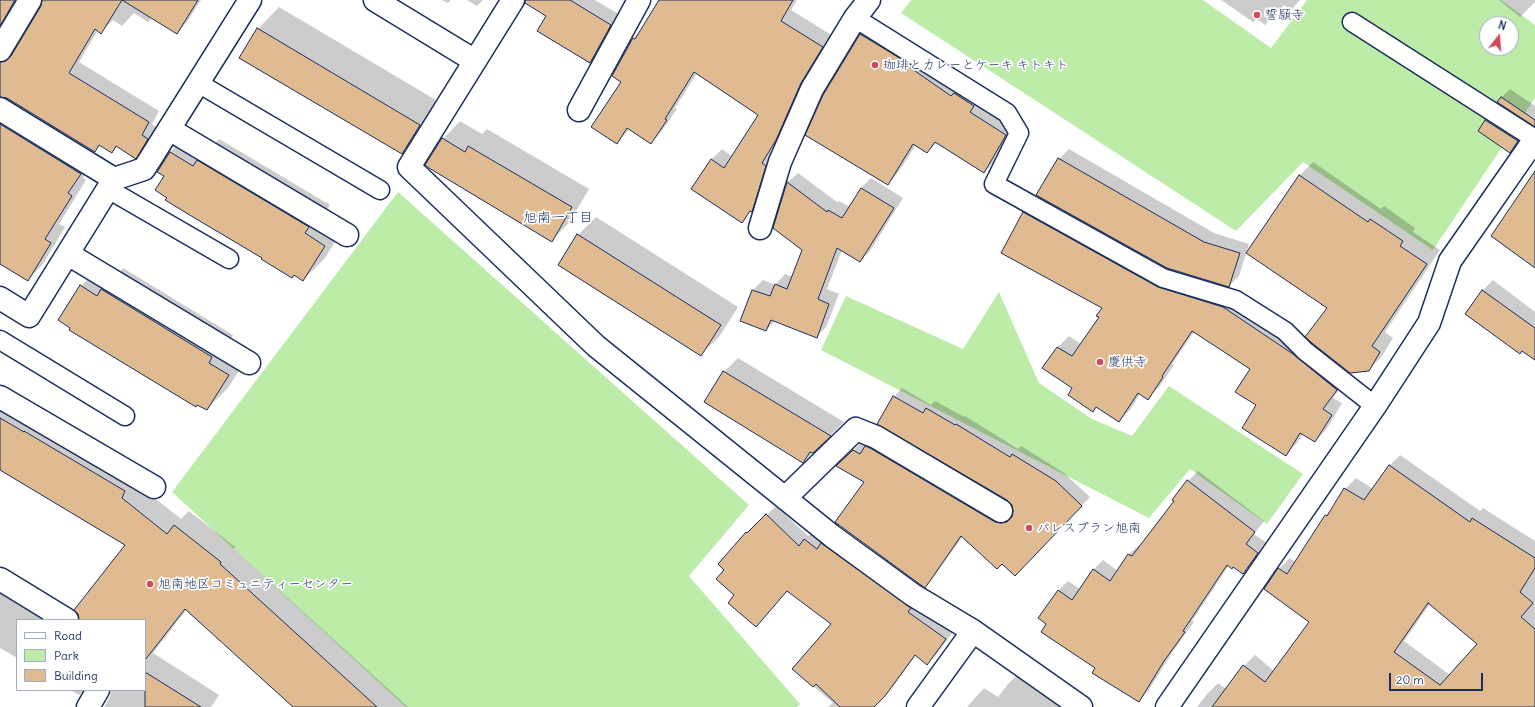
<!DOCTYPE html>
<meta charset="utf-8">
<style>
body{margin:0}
#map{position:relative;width:1535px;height:707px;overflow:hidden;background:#fff;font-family:Delius,sans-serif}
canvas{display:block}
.legend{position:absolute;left:16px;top:619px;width:130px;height:72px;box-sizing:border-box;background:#fff;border:1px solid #a4acbf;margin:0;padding:5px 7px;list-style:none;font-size:12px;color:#1b2f5e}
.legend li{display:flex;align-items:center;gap:8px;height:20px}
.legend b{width:20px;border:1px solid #a4acbf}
.north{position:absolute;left:1479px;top:16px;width:40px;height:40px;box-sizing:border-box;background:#fff;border:1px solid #a4acbf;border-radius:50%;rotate:17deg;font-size:11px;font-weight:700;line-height:16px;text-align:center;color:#1b2f5e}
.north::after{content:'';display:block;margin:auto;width:14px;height:18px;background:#d1495b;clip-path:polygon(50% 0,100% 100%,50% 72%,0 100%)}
.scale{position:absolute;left:1389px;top:673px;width:94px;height:18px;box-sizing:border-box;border:2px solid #1b2f5e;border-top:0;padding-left:5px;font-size:12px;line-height:14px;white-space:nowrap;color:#1b2f5e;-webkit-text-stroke:3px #fff;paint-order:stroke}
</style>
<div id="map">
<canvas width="1535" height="707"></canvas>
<ul class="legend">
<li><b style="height:5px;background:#fff"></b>Road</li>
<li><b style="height:11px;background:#bdeba8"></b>Park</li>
<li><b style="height:11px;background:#e0bb91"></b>Building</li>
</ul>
<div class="north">N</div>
<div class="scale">20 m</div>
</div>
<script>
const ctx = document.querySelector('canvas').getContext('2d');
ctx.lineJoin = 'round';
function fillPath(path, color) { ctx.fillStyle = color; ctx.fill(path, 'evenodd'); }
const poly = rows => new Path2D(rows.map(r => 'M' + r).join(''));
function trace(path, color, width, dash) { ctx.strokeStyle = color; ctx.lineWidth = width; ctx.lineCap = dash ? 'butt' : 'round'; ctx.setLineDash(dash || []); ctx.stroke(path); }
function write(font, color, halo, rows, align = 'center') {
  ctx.font = font + ' Delius,"Klee One",sans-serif'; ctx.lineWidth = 3.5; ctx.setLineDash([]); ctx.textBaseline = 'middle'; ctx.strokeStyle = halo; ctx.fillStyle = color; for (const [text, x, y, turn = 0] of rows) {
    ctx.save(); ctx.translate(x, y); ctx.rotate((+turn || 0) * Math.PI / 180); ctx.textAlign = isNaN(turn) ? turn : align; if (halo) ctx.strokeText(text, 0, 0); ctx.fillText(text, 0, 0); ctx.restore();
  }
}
fillPath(poly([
 [911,0,1203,0,1271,48,1307,0,1501,0,1535,25,1535,98,1433,250,1303,162,1236,231,901,13],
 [1487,24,1511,24,1511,48,1487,48],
 [398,192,749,505,689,576,800,704,797,707,406,707,172,492],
 [999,292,1039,383,1092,419,1132,436,1169,386,1303,474,1267,524,1190,469,1149,518,821,350,846,296,963,349]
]), '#bdeba8');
fillPath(poly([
 [0,0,19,0,0,31],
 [43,0,201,0,187,22,177,33,152,18,148,22,134,13,122,26,113,20,101,32,98,30,79,62,159,111,152,124,158,128,146,147,136,157,117,146,112,152,101,145,95,151,5,97,0,88,0,46,11,52,15,51,42,7],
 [442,0,451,0,448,3],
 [467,0,483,0,477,6],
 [539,0,595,0,620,15,600,52,590,62,547,16],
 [660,0,797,0,791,10,833,36,786,129,772,152,776,155,762,201,741,221,711,160,722,149,732,156,759,115,697,73,675,108,677,109,661,132,651,142,630,128,617,143,623,81,633,39,641,30],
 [1221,0,1300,0,1291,10,1284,5,1265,25,1257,19,1253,22],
 [1499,0,1535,0,1535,2,1520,17],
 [279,7,441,103,424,131,402,153,258,29],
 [871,25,1015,125,994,162,984,172,937,142,927,152,916,145,897,174,888,184,824,95,861,34],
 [1510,89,1535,106,1535,125,1501,98],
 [20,111,96,158,83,178,86,180,59,224,65,227,43,264,28,280,0,263,0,133,4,126],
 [1491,115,1523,136,1510,151,1479,130],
 [460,121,482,134,487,129,589,189,569,223,551,241,443,139],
 [192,131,214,144,219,139,330,205,326,211,346,224,325,258,303,280,263,258,168,197,165,176,170,152],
 [1069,149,1214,233,1249,244,1239,276,1229,286,1059,159],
 [1313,162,1381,209,1384,206,1415,228,1413,232,1440,250,1385,332,1393,338,1382,356,1369,370,1328,308,1299,176],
 [798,173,837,202,839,201,850,207,861,188,871,178,903,198,870,251,860,261,842,250,827,289,839,294,826,327,817,337,775,321,766,330,742,320,753,290,763,280,775,285,785,274,793,277,803,249,774,228,788,182],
 [1035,202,1169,276,1235,296,1348,378,1333,398,1342,403,1326,430,1315,441,1303,434,1297,443,1286,454,1257,405,1251,369,1194,332,1172,364,1174,365,1159,387,1148,398,1140,394,1130,410,1119,421,1097,407,1093,411,1074,388,1044,368,1058,347,1069,336,1081,344,1100,317,1103,308,1024,213],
 [596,217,738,307,719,337,701,354,559,264,578,235],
 [103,264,118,274,123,268,233,335,230,341,250,353,228,388,207,409,81,286],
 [1493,280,1535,312,1535,359,1466,313,1483,290],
 [738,358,844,422,803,462,724,372],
 [902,388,931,405,935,401,964,417,965,416,1018,449,1021,446,1064,473,1090,497,1023,567,1002,563,963,536,933,578,925,586,865,482,837,466,862,442,874,438,1009,515,1014,515,1013,505,894,397],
 [0,394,136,483,181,519,189,511,235,547,234,549,408,707,294,707,187,609,153,653,219,695,211,707,104,707,110,697,111,690,145,690,145,620,17,620,17,658,0,648,0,571,75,616,80,618,126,545,0,469],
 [1400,455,1480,511,1483,508,1535,541,1535,707,1197,707,1207,694,1218,683,1226,689,1244,666,1255,655,1274,671,1310,622,1279,569,1290,558,1295,562,1325,516,1334,507,1345,489,1356,478,1373,489,1389,466],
 [1430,604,1479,644,1450,675,1404,641],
 [1198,471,1264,521,1254,534,1267,543,1253,564,1243,573,1233,566,1229,565,1192,621,1194,622,1174,650,1148,691,1139,701,1097,668,1048,624,1058,591,1068,581,1080,589,1093,570,1103,560,1118,571,1129,554,1139,545,1141,546,1175,500,1174,499,1188,481],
 [776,506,808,536,815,530,955,629,937,654,927,663,916,655,894,685,872,707,828,707,833,703,793,669,832,624,787,590,736,595,725,569,746,533,756,523,758,524],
 [1019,673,1064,707,967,707,984,688,998,697,1008,684],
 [70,690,85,690,79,695]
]), '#0003');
const building = poly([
 [0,0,15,0,0,26,0,0],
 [42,0,198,0,177,34,122,0,101,34,95,29,69,73,149,122,142,135,148,139,136,159,116,146,112,153,99,145,95,152,7,98,0,97,0,62,6,61,11,56,41,6,42,0],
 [525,0,570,0,611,25,590,63,537,31,546,16,525,3,525,0],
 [659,0,793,0,781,21,823,47,801,83,776,140,762,163,766,166,752,212,750,211,742,223,691,189,711,159,724,168,758,115,694,72,665,119,667,120,651,144,627,128,617,144,591,127,621,82,612,76,633,38,635,39,659,0],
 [257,28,420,125,402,154,239,58,257,28],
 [860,34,906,62,905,64,951,96,954,93,974,106,970,112,1006,135,984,173,935,142,927,153,913,144,888,185,805,135,823,95,860,34],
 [1501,97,1535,120,1535,127,1497,102,1501,97],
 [1485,120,1518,141,1510,153,1478,131,1485,120],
 [0,124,81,174,68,193,72,196,45,239,51,243,28,281,0,264,0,124],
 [442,138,465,152,468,146,572,207,552,242,429,168,425,165,442,138],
 [170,152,193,166,197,160,309,227,305,233,325,246,303,281,294,275,292,278,261,259,262,258,193,217,165,200,167,198,155,190,164,176,157,172,170,152],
 [1058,158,1204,242,1240,253,1229,287,1167,268,1036,195,1058,158],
 [1535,171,1535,268,1491,236,1535,171],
 [1299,175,1368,222,1370,219,1403,241,1400,246,1427,264,1372,346,1380,352,1369,371,1350,373,1312,343,1305,337,1327,308,1246,253,1299,175],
 [787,182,827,212,828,210,842,218,861,188,894,208,860,262,837,248,818,299,829,304,817,338,771,320,766,331,740,321,752,290,770,296,775,284,787,289,802,250,773,228,787,182],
 [1023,212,1158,287,1223,307,1293,354,1337,390,1323,409,1332,415,1315,442,1300,433,1286,456,1242,428,1256,405,1235,392,1250,369,1192,331,1162,376,1163,377,1148,400,1138,393,1119,422,1096,407,1093,412,1068,395,1072,388,1042,368,1057,347,1072,356,1099,317,1096,316,1102,308,1001,253,1023,212],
 [577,234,721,325,701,356,558,265,577,234],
 [80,285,97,296,101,289,212,357,209,363,229,375,207,410,197,405,196,407,69,330,70,328,58,320,80,285],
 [1482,290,1535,328,1535,360,1522,351,1520,354,1465,314,1482,290],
 [723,371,831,436,813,453,810,452,803,463,704,402,723,371],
 [893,396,923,413,926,408,955,425,956,424,1010,457,1012,454,1056,481,1082,506,1015,576,1002,564,997,569,961,536,925,588,835,522,864,482,836,466,853,450,860,454,865,446,870,448,995,522,1001,523,1007,522,1012,517,1013,511,1012,505,1007,500,877,424,893,396],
 [0,418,24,432,24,431,125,491,122,498,167,534,174,525,221,562,220,564,377,707,293,707,185,609,145,660,145,620,79,620,78,614,74,610,125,545,0,470,0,418],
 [1389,465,1470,522,1472,518,1535,558,1535,568,1520,592,1533,603,1521,617,1535,629,1535,707,1212,707,1243,665,1265,682,1309,622,1264,589,1278,568,1287,574,1325,515,1327,516,1344,488,1364,500,1389,465],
 [1428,603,1477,644,1440,685,1394,652,1428,603],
 [1187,480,1255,532,1246,544,1258,553,1243,574,1233,567,1232,569,1227,565,1183,631,1185,632,1164,661,1139,702,1092,673,1095,668,1041,632,1046,624,1038,618,1058,590,1072,600,1093,569,1110,581,1128,554,1132,556,1174,501,1172,500,1187,480],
 [766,514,799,546,804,539,817,549,821,543,911,608,908,612,946,639,927,665,915,655,885,696,874,707,840,707,816,684,813,687,792,669,831,624,787,591,756,627,728,603,734,595,716,579,724,570,718,564,746,532,747,533,766,514],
 [145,672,201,707,145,707,145,672]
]);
fillPath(building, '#e0bb91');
trace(building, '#1b2f5e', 1);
const service = poly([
 [855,18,1007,113,1019,133,994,184,1163,278,1236,300,1285,331,1305,351,1375,406],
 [1352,22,1535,139],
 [198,83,380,190],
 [108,189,229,259],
 [0,340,125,416]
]);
const minor = poly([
 [375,0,475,61],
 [513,0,409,167,596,346,775,490,832,536,913,595,973,631,1081,707],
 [0,50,30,0],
 [0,109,114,179,29,316,0,298],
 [579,110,639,0],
 [169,129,347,235],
 [114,179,144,169,250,0],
 [760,228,780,162,812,89,855,18,869,0],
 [68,254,249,363],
 [0,397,154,487],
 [785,498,856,429,876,437,1001,511],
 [0,579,67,620],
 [88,707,98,690],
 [918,707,973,631],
 [1167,707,1375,406,1429,323,1450,261,1535,139]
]);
trace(service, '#1b2f5e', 21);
trace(minor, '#1b2f5e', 25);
trace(service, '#fff', 18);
trace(minor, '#fff', 22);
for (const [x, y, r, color] of [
 [1257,15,4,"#d1495b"],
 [875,65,4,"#d1495b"],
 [1100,362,4,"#d1495b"],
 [1029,528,4,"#d1495b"],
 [150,584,4,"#d1495b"]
]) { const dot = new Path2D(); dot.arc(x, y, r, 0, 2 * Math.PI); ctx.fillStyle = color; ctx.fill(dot); trace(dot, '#fff', 1.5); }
write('13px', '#1b2f5e', '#fff', [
 ["誓願寺",1265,15],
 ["珈琲とカレーとケーキ キトキト",883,65],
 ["慶供寺",1108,362],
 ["パレスブラン旭南",1037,528],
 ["旭南地区コミュニティーセンター",158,584]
], 'left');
write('14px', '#1b2f5e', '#fff', [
 ["旭南一丁目",558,218]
]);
</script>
